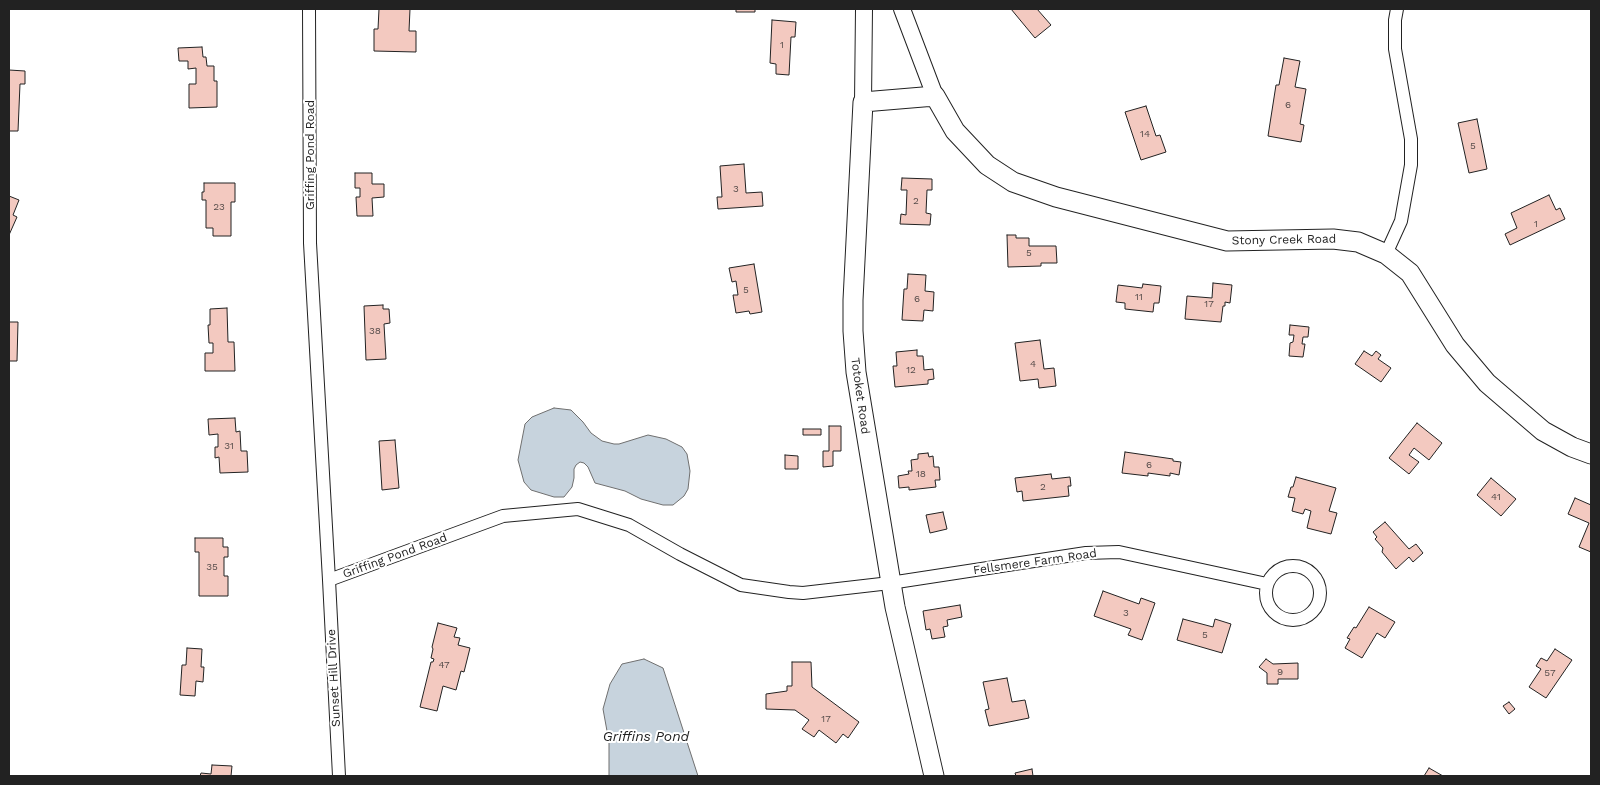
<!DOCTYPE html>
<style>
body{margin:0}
#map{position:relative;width:1600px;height:785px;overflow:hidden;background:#fff;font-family:"Work Sans",sans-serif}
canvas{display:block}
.frame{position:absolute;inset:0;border:10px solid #222;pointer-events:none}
</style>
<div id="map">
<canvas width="1600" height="785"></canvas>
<div class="frame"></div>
</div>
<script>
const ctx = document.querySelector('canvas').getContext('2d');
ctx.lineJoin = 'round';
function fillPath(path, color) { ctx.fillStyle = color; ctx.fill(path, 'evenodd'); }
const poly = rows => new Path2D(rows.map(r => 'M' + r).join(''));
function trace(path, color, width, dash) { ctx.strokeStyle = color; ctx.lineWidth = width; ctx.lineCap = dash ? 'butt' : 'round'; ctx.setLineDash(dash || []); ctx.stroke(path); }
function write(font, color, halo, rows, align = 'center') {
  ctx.font = font + ' "Work Sans",sans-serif'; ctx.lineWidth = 4; ctx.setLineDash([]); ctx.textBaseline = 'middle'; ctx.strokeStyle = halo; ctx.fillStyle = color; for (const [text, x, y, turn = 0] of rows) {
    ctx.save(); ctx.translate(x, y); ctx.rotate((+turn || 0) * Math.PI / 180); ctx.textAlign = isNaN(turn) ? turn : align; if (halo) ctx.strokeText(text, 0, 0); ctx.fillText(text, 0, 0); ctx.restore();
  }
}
const water = poly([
 [554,408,571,410,583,422,591,433,602,441,614,444,619,444,648,435,666,439,682,447,687,454,690,471,688,489,684,496,673,505,663,505,641,499,625,491,595,483,588,467,584,463,580,462,576,465,574,469,574,478,572,487,564,497,554,497,531,490,524,482,518,460,525,424,532,417,554,408],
 [644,659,663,668,698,776,609,776,609,742,603,709,610,684,622,664,644,659]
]);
fillPath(water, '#c7d3dd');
trace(water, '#6f6f6f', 1);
const building = poly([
 [379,9,410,9,409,31,416,31,416,52,374,51,374,29,378,29,379,9],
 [736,9,755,9,755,12,736,12,736,9],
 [1011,9,1037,9,1051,25,1035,38,1011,9],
 [772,20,796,22,795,37,791,37,789,75,776,74,776,64,770,63,772,20],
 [202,47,203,57,206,57,207,66,214,66,214,81,217,81,217,107,189,108,189,84,196,84,196,68,188,69,188,61,179,61,178,48,202,47],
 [1284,58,1300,61,1295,87,1306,89,1300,124,1304,125,1301,142,1268,136,1276,85,1279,85,1284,58],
 [9,70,25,71,25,84,20,84,18,131,9,131,9,70],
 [1146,106,1156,136,1160,135,1166,152,1141,160,1125,112,1146,106],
 [1477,119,1487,169,1469,173,1458,123,1477,119],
 [744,164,746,193,762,192,763,206,718,209,717,197,722,197,720,166,744,164],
 [355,173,372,173,372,184,384,184,384,197,372,198,373,216,357,216,356,197,360,197,360,188,355,188,355,173],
 [902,178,932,179,932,190,927,190,926,213,931,214,930,225,900,224,901,214,906,215,907,190,901,190,902,178],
 [204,183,235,183,235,202,231,202,231,236,213,236,213,228,206,228,206,200,202,200,202,192,204,192,204,183],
 [1549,195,1556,210,1560,208,1565,219,1510,245,1505,234,1517,228,1511,213,1549,195],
 [9,196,19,200,13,215,17,217,9,235,9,196],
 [1007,235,1016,235,1016,238,1029,238,1029,246,1056,246,1057,263,1041,263,1041,266,1008,267,1007,235],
 [754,264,762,312,750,314,749,311,736,313,733,295,738,295,736,281,732,282,729,268,754,264],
 [908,274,926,275,925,291,934,292,933,311,924,310,923,321,902,320,904,289,907,289,908,274],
 [1213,283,1232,285,1230,303,1225,302,1225,306,1223,306,1221,322,1185,319,1187,296,1212,298,1213,283],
 [1143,284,1161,286,1159,303,1154,303,1153,312,1125,309,1125,303,1116,302,1118,285,1142,288,1143,284],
 [383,305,383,309,389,309,390,323,384,324,386,359,366,360,364,306,383,305],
 [227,308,228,342,234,342,235,371,205,371,205,353,213,353,213,343,209,343,208,325,210,325,210,309,227,308],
 [9,322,18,322,17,361,9,361,9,322],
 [1290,325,1309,327,1308,337,1303,337,1302,344,1305,344,1303,357,1289,356,1290,343,1293,342,1294,335,1289,335,1290,325],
 [1040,340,1044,369,1054,368,1056,386,1039,388,1038,379,1020,381,1015,343,1040,340],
 [917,350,917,356,923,356,924,370,933,369,934,379,928,380,928,384,895,387,893,366,897,366,896,352,917,350],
 [1364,351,1372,356,1376,351,1381,355,1378,359,1391,368,1381,382,1355,364,1364,351],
 [235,418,236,432,240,431,241,451,247,451,248,472,220,473,219,457,215,458,215,447,218,447,218,434,209,435,208,419,235,418],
 [1417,423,1442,443,1429,460,1414,448,1409,455,1419,462,1409,474,1389,458,1417,423],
 [829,426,841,426,841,451,833,451,833,466,823,467,823,451,829,451,829,426],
 [803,429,821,429,821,435,803,435,803,429],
 [395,440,399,488,382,490,379,441,395,440],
 [1125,452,1173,459,1173,461,1181,462,1179,475,1170,473,1170,476,1148,473,1148,476,1122,473,1125,452],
 [928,453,929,457,933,456,934,467,939,467,940,480,935,480,936,487,909,490,909,487,899,488,898,476,909,474,908,471,912,471,911,460,918,459,918,454,928,453],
 [785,455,798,456,798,469,785,469,785,455],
 [1051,474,1052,479,1070,477,1071,486,1068,486,1069,496,1023,501,1022,491,1017,492,1015,478,1051,474],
 [1296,477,1336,488,1329,511,1337,513,1331,534,1307,528,1311,511,1305,509,1303,514,1292,511,1295,498,1288,497,1291,487,1293,487,1296,477],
 [1491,478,1516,499,1501,516,1477,495,1491,478],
 [1575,498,1591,505,1591,552,1579,547,1589,523,1568,514,1575,498],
 [943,512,947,529,930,533,926,515,943,512],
 [1385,522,1409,549,1416,544,1423,553,1413,562,1409,557,1396,569,1382,552,1383,548,1375,539,1377,537,1373,532,1385,522],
 [195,538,223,538,223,547,228,547,228,557,224,557,224,576,228,576,228,596,199,596,199,552,195,552,195,538],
 [1103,591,1139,604,1141,598,1155,603,1142,640,1128,635,1131,629,1094,616,1103,591],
 [960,605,962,617,947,620,948,626,943,627,945,637,932,639,930,629,926,630,923,611,960,605],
 [1369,607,1395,622,1385,638,1377,633,1362,658,1345,648,1350,639,1347,638,1354,627,1356,628,1369,607],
 [1183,619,1213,627,1215,619,1231,624,1222,653,1177,640,1183,619],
 [438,623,457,628,454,637,460,638,458,645,470,648,464,672,461,671,456,690,443,686,437,711,420,707,431,662,433,662,434,659,431,658,433,649,432,647,438,623],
 [187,648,202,649,201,667,204,667,203,682,196,681,195,696,180,695,182,665,186,665,187,648],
 [1555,649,1572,660,1546,698,1529,687,1541,669,1536,666,1541,658,1547,661,1555,649],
 [1266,659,1273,664,1298,663,1298,679,1278,679,1278,684,1267,684,1267,673,1259,667,1266,659],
 [792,662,811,662,812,687,859,722,848,738,843,734,836,743,819,730,814,737,802,729,809,720,795,710,766,709,766,694,787,691,787,686,792,686,792,662],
 [1007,678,1012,702,1025,700,1029,718,989,726,985,710,989,709,983,682,1007,678],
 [1509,702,1515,709,1509,714,1503,706,1509,702],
 [212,765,232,766,231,776,200,776,201,773,211,774,212,765],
 [1429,768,1443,776,1424,776,1429,768],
 [1032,769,1033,776,1016,776,1015,773,1032,769]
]);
fillPath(building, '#f3c9c0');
trace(building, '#222', 1);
const minor = poly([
 [309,9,310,243,329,580,339,776],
 [1386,254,1401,221,1411,165,1411,139,1395,49,1395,20,1397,9],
 '1266 593a27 27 0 1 1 54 0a27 27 0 1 1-54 0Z',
 [329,580,503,516,578,509,629,525,680,554,741,585,789,592,803,593,890,583,1086,553,1119,552,1267,584]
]);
const tertiary = poly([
 [902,9,935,96],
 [863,102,864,9]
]);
const secondary = poly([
 [934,776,895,607,856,372,853,331,853,300,863,102,935,96,955,131,987,165,1013,182,1056,197,1227,241,1333,239,1358,242,1386,254,1410,273,1455,345,1487,383,1543,431,1572,447,1591,454]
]);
trace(minor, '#222', 14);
trace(tertiary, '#222', 18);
trace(secondary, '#222', 21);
trace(minor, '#fff', 12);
trace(tertiary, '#fff', 16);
trace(secondary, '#fff', 19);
write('10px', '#564c4a', null, [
 ["1",782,45],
 ["6",1288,105],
 ["14",1145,134],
 ["5",1473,146],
 ["3",736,189],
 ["2",916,201],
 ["23",219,207],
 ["1",1536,224],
 ["5",1029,253],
 ["5",746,290],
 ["11",1139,297],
 ["6",917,299],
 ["17",1209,304],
 ["38",375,331],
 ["4",1033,364],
 ["12",911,370],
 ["31",229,446],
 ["6",1149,465],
 ["18",921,474],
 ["2",1043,487],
 ["41",1496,497],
 ["35",212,567],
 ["3",1126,613],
 ["5",1205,635],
 ["47",444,665],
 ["9",1280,672],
 ["57",1550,673],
 ["17",826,719]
]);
write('12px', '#222', '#fff', [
 ["Griffing Pond Road",310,155,-90],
 ["Stony Creek Road",1284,240,-1],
 ["Totoket Road",860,396,82],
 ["Griffing Pond Road",395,556,-20],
 ["Fellsmere Farm Road",1035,562,-8],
 ["Sunset Hill Drive",334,678,-93]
]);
write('italic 14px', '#222', '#fff', [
 ["Griffins Pond",646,737]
]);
</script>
